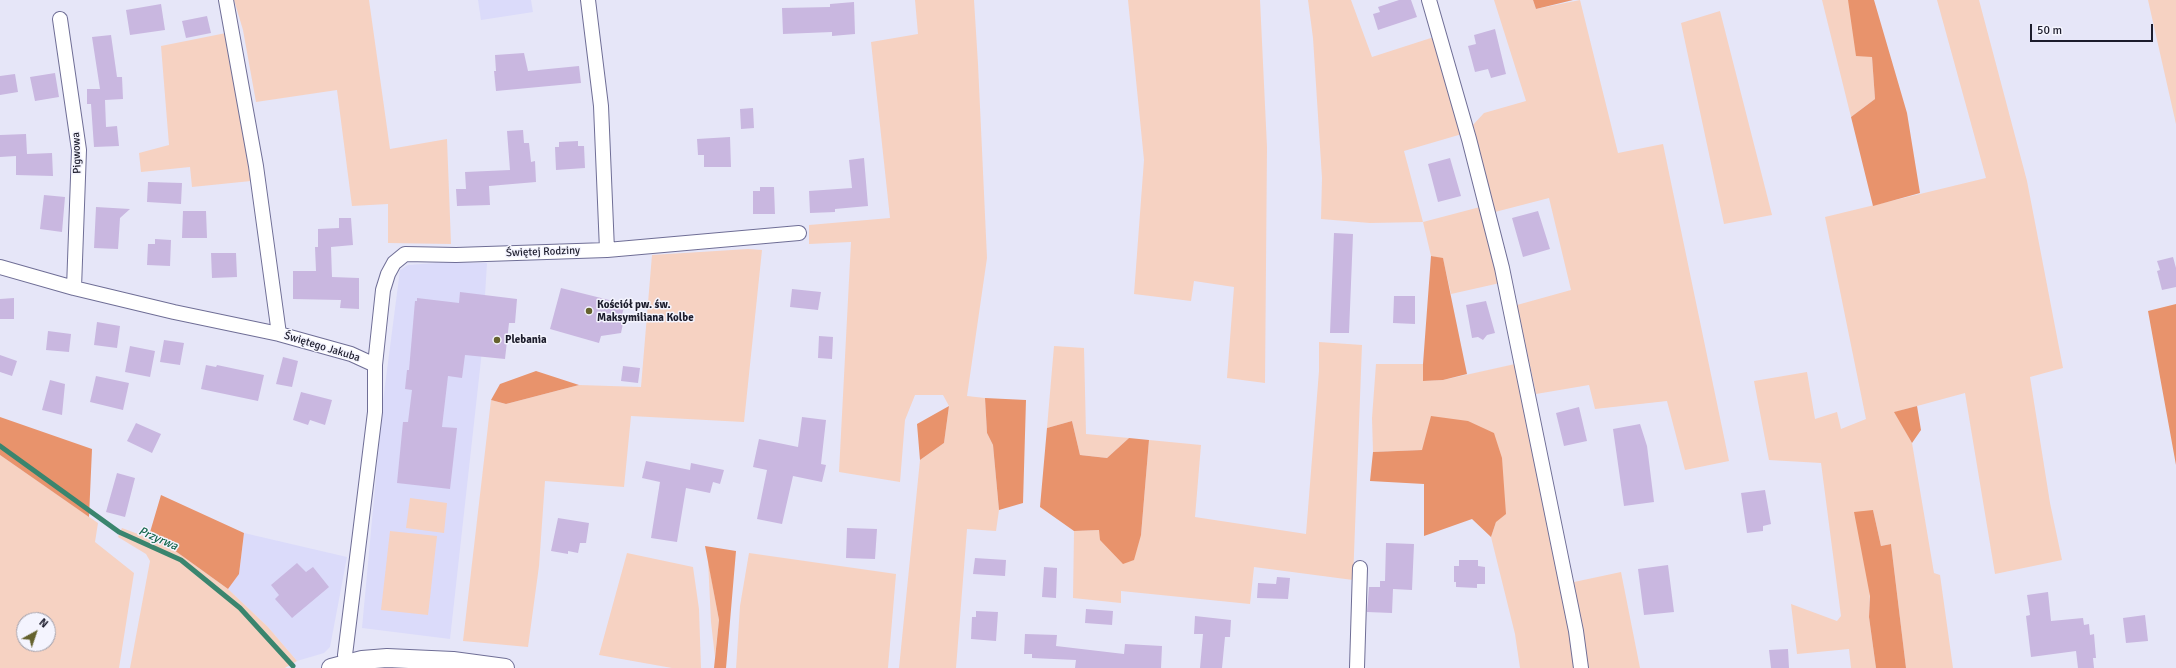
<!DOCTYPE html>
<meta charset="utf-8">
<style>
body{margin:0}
#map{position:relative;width:2176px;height:668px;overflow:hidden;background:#e6e6f8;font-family:Signika,sans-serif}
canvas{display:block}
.north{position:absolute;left:16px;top:612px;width:40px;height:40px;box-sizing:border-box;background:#f4f4fe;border:1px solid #9e9eaa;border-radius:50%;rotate:40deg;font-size:11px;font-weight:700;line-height:16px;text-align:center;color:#1c1c2c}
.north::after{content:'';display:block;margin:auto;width:14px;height:18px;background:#65622e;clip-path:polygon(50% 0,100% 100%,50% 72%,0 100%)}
.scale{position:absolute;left:2030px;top:24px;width:123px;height:18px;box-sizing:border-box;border:2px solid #1c1c2c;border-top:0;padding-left:5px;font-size:12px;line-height:14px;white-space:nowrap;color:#1c1c2c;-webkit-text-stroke:3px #f4f4fe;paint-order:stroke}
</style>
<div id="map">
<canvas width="2176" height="668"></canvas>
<div class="north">N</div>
<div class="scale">50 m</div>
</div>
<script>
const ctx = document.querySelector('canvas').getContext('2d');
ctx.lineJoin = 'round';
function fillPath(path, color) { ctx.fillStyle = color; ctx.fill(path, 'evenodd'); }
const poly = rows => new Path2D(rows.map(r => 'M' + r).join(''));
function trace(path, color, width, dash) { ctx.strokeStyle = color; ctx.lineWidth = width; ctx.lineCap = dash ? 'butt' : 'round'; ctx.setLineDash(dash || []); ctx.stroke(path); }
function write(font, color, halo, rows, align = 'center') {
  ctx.font = font + ' Signika,sans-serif'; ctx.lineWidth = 3; ctx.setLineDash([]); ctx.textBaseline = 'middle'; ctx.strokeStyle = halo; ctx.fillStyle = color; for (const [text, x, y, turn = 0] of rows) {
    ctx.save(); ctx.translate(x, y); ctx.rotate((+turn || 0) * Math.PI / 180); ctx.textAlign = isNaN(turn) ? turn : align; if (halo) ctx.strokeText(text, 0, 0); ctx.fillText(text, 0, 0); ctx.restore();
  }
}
fillPath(poly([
 [478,0,531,0,533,12,481,20],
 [436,263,487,263,481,360,450,639,362,628,383,401,400,270,408,265],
 [244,533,347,557,330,647,324,653,297,661,268,627,228,589,239,574]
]), '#dbdbfa');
fillPath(poly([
 [234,0,369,0,390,149,447,139,451,244,388,243,388,204,352,206,337,90,256,102,243,30],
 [915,0,974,0,978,64,987,258,967,396,985,398,987,433,993,445,999,510,996,531,967,529,956,668,899,668,920,460,944,443,949,406,943,395,915,395,905,420,900,482,839,472,851,242,809,244,809,225,890,218,871,42,918,34],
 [1128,0,1260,0,1267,147,1265,383,1227,378,1234,287,1194,281,1191,301,1134,294,1144,160],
 [1308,0,1351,0,1372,57,1434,37,1462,134,1404,151,1423,222,1480,207,1500,283,1451,294,1443,259,1431,256,1423,222,1370,223,1321,219,1322,178,1313,38],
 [1494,0,1533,0,1536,9,1580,0,1618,153,1663,144,1729,461,1685,470,1667,401,1595,409,1589,385,1536,394,1517,305,1571,290,1549,198,1495,212,1472,126,1484,113,1526,101],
 [1822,0,1848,0,1872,57,1875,99,1851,117],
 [1937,0,1979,0,2027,181,2063,368,2030,377,2050,503,2062,560,1995,574,1965,393,1895,412,1912,443,1934,573,1940,575,1953,668,1906,668,1891,544,1881,546,1873,510,1869,617,1876,668,1851,668,1849,649,1797,654,1791,604,1837,621,1841,616,1821,463,1769,460,1754,381,1807,372,1815,419,1837,412,1841,429,1866,419,1825,217,1986,178],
 [2148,0,2176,0,2176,124],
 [1720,11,1772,215,1724,224,1681,23],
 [226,33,251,181,192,187,190,167,141,172,139,153,169,145,161,46],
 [748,249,762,250,744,422,631,416,624,487,545,481,539,566,528,647,463,641,491,400,506,404,579,385,641,387,652,255],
 [1319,342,1362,345,1353,580,1254,567,1250,604,1121,591,1121,603,1073,598,1074,531,1099,530,1141,535,1149,440,1201,445,1195,517,1306,534,1319,371],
 [1054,346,1084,348,1086,434,1129,438,1107,458,1080,455,1072,421,1047,428],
 [1376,364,1423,364,1423,381,1443,380,1515,364,1568,621,1574,668,1520,668,1515,634,1491,537,1496,522,1423,450,1373,452,1372,418],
 [0,455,98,523,95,542,134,573,119,668,0,668],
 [24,620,48,620,48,644,24,644],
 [410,498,447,503,444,533,406,528],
 [122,528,167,545,228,589,268,627,297,661,285,668,130,668,150,561,146,554,118,537],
 [390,531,437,536,428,615,381,610],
 [627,553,693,567,699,609,701,668,672,668,599,655],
 [749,553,896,574,888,668,736,668,740,606],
 [708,560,719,620,715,657,711,622],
 [1621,572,1640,668,1588,668,1574,582]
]), '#f6d2c2');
fillPath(poly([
 [1533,0,1573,0,1536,9],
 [1848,0,1874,0,1907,113,1920,193,1873,206,1851,117,1875,99,1872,57,1856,56],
 [1431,256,1443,258,1467,374,1443,380,1423,381,1423,364],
 [2176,304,2176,465,2148,311],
 [536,371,579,385,506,404,491,400,500,384],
 [985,398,1026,400,1023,503,999,510,993,445,987,433],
 [949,406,944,443,920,460,917,424],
 [1917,406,1921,430,1912,443,1894,412],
 [1431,416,1468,421,1494,433,1502,458,1506,514,1496,522,1491,537,1472,519,1424,536,1424,484,1370,481,1373,452,1422,450],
 [0,417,92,449,89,517,0,455],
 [1072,421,1080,455,1107,458,1129,438,1149,440,1141,535,1134,560,1123,564,1100,540,1099,530,1074,531,1040,507,1047,428],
 [161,495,244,533,239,574,228,589,167,545,148,539],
 [1873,510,1881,546,1891,544,1906,668,1876,668,1869,617,1870,596,1854,512],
 [705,546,736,551,726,668,714,668,719,620]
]), '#e8936c');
trace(poly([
 [0,446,119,532,181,560,240,608,293,666]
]), '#3a856e', 5);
fillPath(poly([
 [1399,0,1411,0,1417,17,1378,30,1373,14,1380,12,1378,7],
 [854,2,855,34,832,36,832,32,783,34,782,8,830,7,830,4],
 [161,4,165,30,130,35,126,10],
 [207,16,211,33,186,38,182,21],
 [1495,29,1506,74,1491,78,1488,69,1475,72,1468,46,1476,44,1474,35],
 [111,35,117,77,122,77,123,99,105,100,106,127,117,126,119,146,94,147,91,104,87,104,87,89,100,89,92,37],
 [524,53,528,71,579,66,581,83,496,91,494,71,496,71,495,55],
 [55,73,59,97,35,101,30,77],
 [15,74,18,92,0,95,0,76],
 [753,108,754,128,741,129,740,109],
 [523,130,524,143,529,143,531,162,535,161,536,182,489,186,490,205,457,206,456,189,466,189,465,172,510,170,507,131],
 [26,134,27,154,52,153,53,176,16,175,16,156,0,157,0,135],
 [730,137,731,167,704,167,704,155,698,155,697,139],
 [578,141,578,146,584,146,585,168,556,170,555,147,559,147,559,142],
 [864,158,868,206,835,209,835,212,810,213,809,191,852,188,849,160],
 [1450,158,1461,196,1438,202,1428,164],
 [148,182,182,183,181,204,147,202],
 [760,187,774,187,775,214,753,214,753,191,760,191],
 [44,195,65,197,62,232,40,229],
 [96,207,130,209,120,218,118,249,94,248],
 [183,211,206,211,207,238,182,238],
 [1538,211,1550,249,1523,257,1512,218],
 [339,218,351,218,353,245,331,247,332,277,359,278,359,309,340,308,341,300,293,299,293,271,316,271,315,247,318,247,318,229,339,228],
 [1334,233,1353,234,1349,333,1330,333],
 [155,239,171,240,170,266,147,265,148,244,155,244],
 [211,253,236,253,237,277,212,278],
 [2173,257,2176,268,2176,287,2162,290,2157,271,2160,270,2157,261],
 [561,288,625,304,621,318,624,319,621,333,601,336,599,343,550,329],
 [792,289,821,292,818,310,790,307],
 [460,292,517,299,515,323,509,323,505,359,465,355,462,378,448,376,442,427,457,428,450,489,397,483,403,422,408,422,412,390,405,389,407,370,409,370,415,301,417,301,417,298,459,303],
 [1394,296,1415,296,1415,324,1393,323],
 [14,298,14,319,0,319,0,299],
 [1486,301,1495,333,1487,335,1483,340,1478,337,1472,338,1466,305],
 [97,322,120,326,117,348,94,345],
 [48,331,71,334,69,352,46,350],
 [819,336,833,337,832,359,818,358],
 [164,340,184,343,180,365,160,362],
 [130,346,155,351,150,377,125,372],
 [0,355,17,361,12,376,0,372],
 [283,357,298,361,292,387,276,384],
 [206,365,216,367,217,365,264,375,258,401,201,389],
 [623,366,640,368,638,383,621,381],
 [96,376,129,383,123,410,90,402],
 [50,380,65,384,62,415,42,410],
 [301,392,332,400,325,425,310,420,308,425,293,420],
 [1579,407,1587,441,1564,446,1556,413],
 [802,417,826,420,821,464,826,465,822,482,793,476,782,524,757,519,767,470,753,467,759,439,798,447],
 [136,423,161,434,152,453,127,441],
 [1640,424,1647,446,1654,502,1624,506,1613,429],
 [646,461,690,470,691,463,724,470,720,484,713,482,710,493,686,488,677,542,651,538,660,482,642,478],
 [117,473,135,478,125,517,106,512],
 [1765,490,1771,524,1763,526,1763,531,1747,533,1741,493],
 [558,518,589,523,586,543,580,543,578,553,568,551,568,554,551,551],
 [847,528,877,529,875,559,846,558],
 [1386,543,1414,544,1412,590,1393,589,1392,613,1367,612,1369,587,1380,587,1380,581,1385,581],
 [975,558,1006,560,1005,576,973,574],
 [1459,560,1478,560,1478,566,1485,567,1485,584,1477,584,1477,588,1456,587,1456,582,1454,582,1454,566,1459,566],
 [297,563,306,572,313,567,329,587,292,618,275,599,279,595,271,585],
 [1668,565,1674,612,1644,615,1638,569],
 [1044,567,1057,568,1056,598,1042,597],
 [1277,577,1290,578,1288,599,1257,598,1258,583,1276,584],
 [2048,592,2051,621,2083,618,2084,625,2089,624,2090,635,2094,634,2096,658,2093,658,2094,668,2078,668,2076,651,2031,657,2026,616,2030,615,2027,595],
 [1086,609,1113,611,1112,625,1085,623],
 [976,611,998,612,996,641,971,639,972,617,976,617],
 [2145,615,2148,641,2126,643,2123,618],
 [1195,616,1231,620,1230,637,1225,637,1222,668,1200,668,1203,634,1194,634],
 [1025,634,1057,635,1056,646,1124,654,1125,644,1162,646,1161,668,1075,668,1076,660,1032,658,1032,654,1024,654],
 [1788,649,1789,668,1771,668,1769,650]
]), '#c9b7e0');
const minor = poly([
 [226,0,256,166,279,334],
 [588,0,601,106,607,250],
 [1429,0,1469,139,1502,268,1576,631,1581,668],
 [60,19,79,150,74,288],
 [0,267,74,288,174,312,279,334,351,354,375,365,375,412,345,655,349,663],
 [375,365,383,290,388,274,394,263,405,254,456,255,607,250,799,233],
 [1357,668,1360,568]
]);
const tertiary = poly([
 [331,668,362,660,387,658,453,661,505,668]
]);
trace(minor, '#6f6e96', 16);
trace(tertiary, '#6f6e96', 20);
trace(minor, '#fff', 14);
trace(tertiary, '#fff', 18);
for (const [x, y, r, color] of [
 [589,311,4,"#65622e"],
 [497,340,4,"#65622e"]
]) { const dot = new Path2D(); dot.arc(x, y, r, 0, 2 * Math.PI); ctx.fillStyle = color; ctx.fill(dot); trace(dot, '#f4f4fe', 1.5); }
write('11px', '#1c1c2c', '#f4f4fe', [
 ["Pigwowa",77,153,-92],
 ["Świętej Rodziny",543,252,-2],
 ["Świętego Jakuba",322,347,17]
]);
write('bold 11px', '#1c1c2c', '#f4f4fe', [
 ["Kościół pw. św.",597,305],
 ["Maksymiliana Kolbe",597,318],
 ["Plebania",505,340]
], 'left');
write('italic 12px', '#16674c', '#f4f4fe', [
 ["Przyrwa",158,539,24]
]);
</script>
